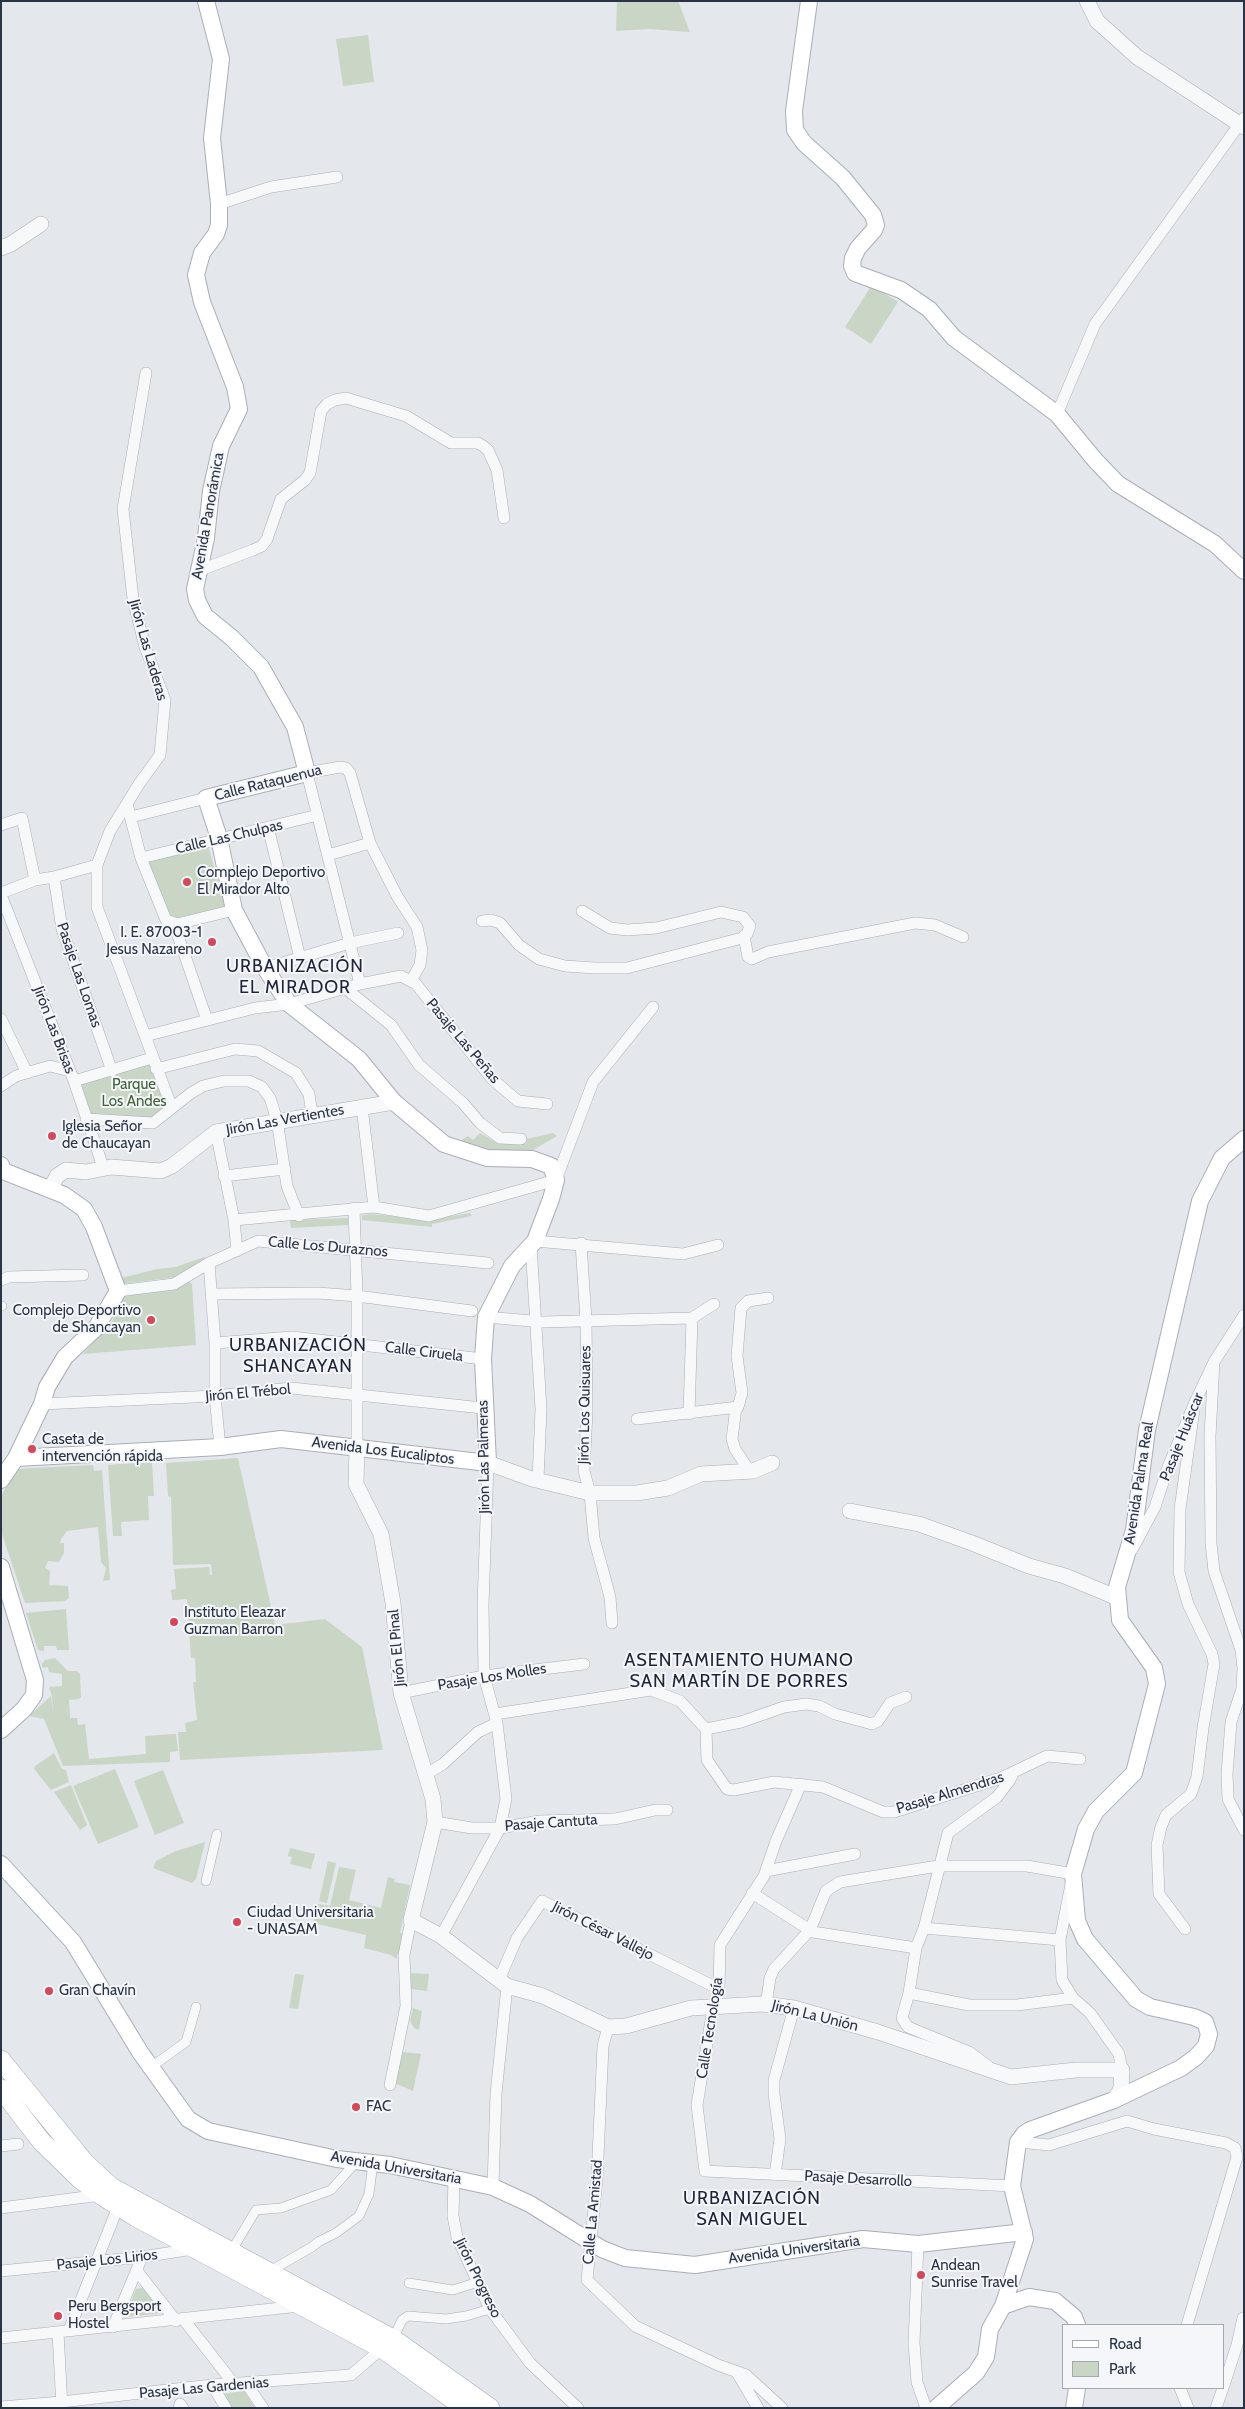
<!DOCTYPE html>
<meta charset="utf-8">
<style>
body{margin:0}
#map{position:relative;width:1245px;height:2409px;overflow:hidden;background:#e4e7ec;font-family:Cabin,sans-serif}
canvas{display:block}
.frame{position:absolute;inset:0;border:2px solid #2b3445;pointer-events:none}
.legend{position:absolute;left:1062px;top:2324px;width:162px;height:65px;box-sizing:border-box;background:#f4f6f9;border:1px solid #a4a8b1;margin:0;padding:6px 9px;list-style:none;font-size:15px;color:#2b3445}
.legend li{display:flex;align-items:center;gap:10px;height:25px}
.legend b{width:25px;border:1px solid #a4a8b1}
</style>
<div id="map">
<canvas width="1245" height="2409"></canvas>
<div class="frame"></div>
<ul class="legend">
<li><b style="height:6px;background:#fff"></b>Road</li>
<li><b style="height:14px;background:#c9d6c5"></b>Park</li>
</ul>
</div>
<script>
const ctx = document.querySelector('canvas').getContext('2d');
ctx.lineJoin = 'round';
function fillPath(path, color) { ctx.fillStyle = color; ctx.fill(path, 'evenodd'); }
const poly = rows => new Path2D(rows.map(r => 'M' + r).join(''));
function trace(path, color, width, dash) { ctx.strokeStyle = color; ctx.lineWidth = width; ctx.lineCap = dash ? 'butt' : 'round'; ctx.setLineDash(dash || []); ctx.stroke(path); }
function write(font, color, halo, rows, align = 'center') {
  ctx.font = font + ' Cabin,sans-serif'; ctx.lineWidth = 4; ctx.setLineDash([]); ctx.textBaseline = 'middle'; ctx.strokeStyle = halo; ctx.fillStyle = color; for (const [text, x, y, turn = 0] of rows) {
    ctx.save(); ctx.translate(x, y); ctx.rotate((+turn || 0) * Math.PI / 180); ctx.textAlign = isNaN(turn) ? turn : align; if (halo) ctx.strokeText(text, 0, 0); ctx.fillText(text, 0, 0); ctx.restore();
  }
}
fillPath(poly([
 [617,1,678,1,690,32,650,29,616,31],
 [368,35,374,82,343,86,336,39],
 [872,285,898,302,871,344,845,327],
 [208,845,225,907,172,919,146,862],
 [149,1063,168,1107,154,1118,90,1116,78,1082],
 [480,1133,497,1143,521,1145,527,1143,526,1139,553,1133,557,1136,533,1150,483,1150,458,1142,468,1136,473,1140],
 [470,1213,472,1216,432,1224,432,1227,362,1220,362,1215,372,1214,427,1220],
 [348,1218,348,1225,291,1228,290,1220],
 [204,1257,208,1259,177,1277,122,1284,121,1278,157,1269,176,1267],
 [188,1281,192,1284,196,1345,83,1354,112,1322,123,1294,175,1290],
 [238,1458,275,1625,325,1619,362,1647,383,1750,180,1760,178,1732,186,1732,185,1723,197,1720,193,1682,196,1682,195,1658,191,1658,187,1599,172,1600,171,1590,176,1589,174,1569,209,1567,210,1575,212,1575,211,1564,173,1565,171,1497,168,1496,166,1463],
 [152,1462,154,1496,148,1496,149,1520,121,1522,122,1536,113,1536,108,1465],
 [93,1465,94,1471,102,1470,110,1580,103,1581,106,1568,101,1562,98,1527,67,1531,61,1539,60,1543,64,1543,64,1553,59,1562,48,1561,45,1568,50,1571,49,1585,68,1586,69,1598,65,1601,25,1603,1,1531,1,1498,7,1483,15,1469],
 [66,1609,69,1650,57,1650,56,1646,44,1646,44,1651,38,1650,26,1613],
 [55,1658,68,1671,77,1671,80,1674,81,1697,79,1699,69,1700,70,1718,77,1718,78,1725,85,1724,89,1759,146,1754,145,1736,176,1734,178,1751,170,1752,170,1762,63,1766,44,1719,29,1716,51,1696,53,1713,46,1718,53,1713,52,1696,49,1687,62,1686,62,1674,49,1672,48,1667,43,1668,42,1664,45,1660],
 [54,1753,62,1769,66,1770,69,1782,51,1790,34,1769,35,1766],
 [115,1769,139,1827,98,1844,73,1786],
 [163,1770,184,1823,155,1835,134,1781],
 [71,1785,87,1825,80,1830,54,1792],
 [205,1842,196,1879,192,1883,153,1868,156,1861,176,1851],
 [290,1848,315,1854,311,1869,290,1864,292,1857,288,1856],
 [328,1861,336,1863,327,1903,319,1901],
 [339,1867,356,1870,349,1900,381,1908,388,1877,395,1879,394,1882,410,1885,400,1933,404,1934,400,1955,397,1954,397,1959,391,1955,364,1948,366,1935,313,1923,318,1904,330,1906],
 [411,1973,429,1974,427,1991,411,1989],
 [295,1974,304,1975,298,2009,289,2008],
 [413,2008,422,2011,419,2030,414,2028,410,2021],
 [403,2052,421,2054,413,2091,395,2083],
 [146,2287,163,2313,125,2317,136,2289],
 [244,2391,255,2408,233,2408,223,2394]
]), '#c9d6c5');
const pedestrian = poly([
 [1,1306,2,1306],
 [206,1881,217,1834],
 [151,2067,186,2042,196,2007],
 [232,2250,256,2210,281,2208,331,2190,357,2161],
 [270,2271,312,2247,318,2242,336,2233,359,2216,369,2194,373,2163],
 [409,2283,453,2290,478,2282],
 [393,2339,402,2320,408,2316,446,2319,466,2316,490,2309]
]);
const minor = poly([
 [219,204,271,187,337,177],
 [146,373,123,509,133,599,145,647,165,700,160,755,139,784,110,831,97,865,97,907,172,1108],
 [1057,414,1095,324,1244,118],
 [198,571,253,550,262,546,267,539,281,499,305,480,310,473,321,411,327,404,335,400,346,398,406,416,451,443,478,443,483,446,488,450,497,470,504,518],
 [127,804,141,858,166,920,177,924,234,910],
 [131,817,206,798],
 [1,825,22,818,35,880],
 [268,827,300,958],
 [328,855,370,843],
 [141,858,318,815],
 [54,877,62,929,112,1071],
 [1,893,35,880,54,877,97,865],
 [1,895,74,1081,103,1167],
 [482,921,491,920,500,923,519,945,539,959,565,966,595,968,627,968,742,938,747,934,750,926,743,917,721,912,656,928,627,930,610,928,582,911],
 [174,924,207,1020],
 [744,936,748,957,752,959,768,952,915,923,935,925,963,937],
 [265,968,350,943,398,933],
 [360,984,307,773,340,767,346,768,350,773,370,843,397,896,417,927,422,950,420,965,411,981],
 [345,988,391,1025,419,1065,463,1103,480,1123,500,1138,521,1139],
 [1,1019,27,1073],
 [145,1036,255,1008,289,1004,360,984,401,976,416,984,492,1079,518,1101,547,1104],
 [156,1069,235,1049,258,1051,296,1073,309,1094,312,1115],
 [74,1081,152,1058],
 [1,1086,16,1076,50,1066,70,1071],
 [362,1107,374,1207],
 [86,1119,153,1123,191,1093,203,1086,224,1081,249,1081,262,1087,270,1098,277,1120,287,1186,299,1216],
 [216,1132,234,1220,237,1251],
 [224,1176,285,1169],
 [354,1208,357,1296,357,1447],
 [234,1220,374,1207,429,1216,556,1180,593,1082,653,1007],
 [535,1241,683,1254,718,1245],
 [581,1243,586,1320,587,1412,584,1471,590,1493,594,1538,610,1597,612,1623],
 [531,1245,541,1409,538,1480],
 [209,1263,215,1343,215,1396,220,1447],
 [1,1280,9,1277,83,1275],
 [118,1291,174,1284,209,1263,258,1241,488,1263],
 [212,1294,318,1293,357,1296,472,1311],
 [486,1317,543,1322,692,1318,689,1414],
 [692,1318,714,1304],
 [215,1343,292,1337,483,1359],
 [1214,1362,1210,1436,1211,1543,1214,1571,1241,1650,1243,1668,1242,1689,1231,1722,1227,1774,1228,1799,1244,1830],
 [42,1404,215,1396,291,1388,483,1408],
 [736,1407,732,1439,735,1449,750,1472],
 [637,1419,738,1407,742,1393,737,1356,741,1308,748,1301,768,1298],
 [1132,1550,1155,1507,1168,1467,1195,1402,1214,1362,1244,1315],
 [401,1693,484,1676,584,1664],
 [495,1714,651,1690,680,1701,706,1729],
 [706,1729,707,1760,727,1789,734,1790,774,1782,823,1787,883,1812,894,1812,1001,1778,1047,1756,1080,1759],
 [706,1729,741,1722,784,1707,806,1704,819,1706,835,1714,872,1724,878,1721,890,1703,906,1697],
 [425,1775,443,1764,478,1732,497,1723],
 [801,1784,776,1841,764,1876,720,1945,719,1989,713,2008,697,2105,705,2171,1012,2186],
 [435,1822,472,1828,500,1828,540,1821,615,1819,655,1810,667,1810],
 [766,1871,855,1854],
 [752,1893,813,1932,916,1948],
 [924,1928,1060,1940],
 [1185,1929,1159,1894,1157,1845,1161,1827,1166,1815,1191,1794,1197,1777,1203,1728,1214,1664,1212,1654,1188,1604,1179,1572,1180,1509,1195,1402],
 [441,1936,500,1828,506,1799,497,1723,484,1676,483,1605,488,1463],
 [499,1980,517,1938,542,1901,719,1989],
 [909,1993,969,2005,1017,2005,1073,1998],
 [766,2005,770,1978,774,1969,810,1930,826,1891,840,1882,938,1866,1027,1866,1073,1874,1060,1940,1062,1980,1073,1998,1090,2013,1119,2054,1122,2070],
 [608,2027,603,2046,597,2179,587,2280,635,2326,718,2365,746,2375,782,2408],
 [988,2066,969,2052,908,2027,902,2018,909,1993,916,1948,924,1928,948,1833,997,1797,1010,1780,1013,1773],
 [390,2085,406,2006,404,1955,411,1920],
 [1018,2142,1049,2145,1127,2121,1154,2129,1226,2143,1235,2148,1237,2157,1187,2325],
 [1,2146,18,2144],
 [775,2175,780,2139,774,2094,774,2080,794,2008],
 [454,2177,453,2216,457,2237,490,2309,530,2363,578,2408],
 [493,2187,496,2094,507,1986],
 [1,2208,101,2195],
 [918,2244,914,2343,917,2382,926,2408],
 [1,2271,142,2257,193,2249],
 [137,2271,176,2321],
 [184,2320,234,2384],
 [113,2327,142,2257],
 [69,2330,120,2202],
 [58,2332,62,2408],
 [1,2338,300,2306],
 [736,2371,758,2408],
 [246,2383,263,2408],
 [212,2385,226,2408],
 [1224,2385,1237,2345,1243,2318],
 [1180,2388,1188,2408],
 [1,2407,61,2402,212,2385,351,2375,385,2346],
 [179,2408,180,2404,183,2408],
 [1216,2408,1223,2388]
]);
const tertiary = poly([
 [1087,1,1097,21,1137,57,1244,127],
 [1,248,11,244,41,224],
 [50,1190,57,1176,66,1170,86,1172,111,1167,161,1171,172,1166,216,1132,394,1102],
 [357,1447,356,1484,381,1534,393,1603,401,1693,433,1799,435,1822,411,1920,441,1936,507,1986,543,1996,608,2027,626,2026,691,2008,763,2004,794,2008,878,2032,1011,2077,1076,2070,1122,2070,1121,2089,1114,2100],
 [488,1463,532,1479,590,1493,637,1493,668,1488,701,1474,753,1471,772,1463],
 [850,1511,919,1524,972,1543,1029,1566,1065,1576,1118,1598]
]);
const secondary = poly([
 [809,1,794,111,795,130,804,143,843,178,873,215,876,225,874,230,858,248,853,258,852,266,855,273,901,290,929,309,954,338,1057,414,1095,460,1118,484,1215,544,1244,571],
 [1,1165,3,1171,64,1195,84,1209,94,1227,118,1291,96,1328,65,1357,47,1387,42,1404,16,1458,1,1480],
 [16,1458,220,1447,281,1439,488,1463,483,1359,486,1317,512,1266,535,1241,551,1199,556,1180,551,1166,532,1159,487,1158,444,1144,394,1102,359,1059,289,1004,265,968,234,910,219,838,206,798,307,773,295,727,261,667,232,638,205,616,197,600,195,589,206,538,211,491,221,446,239,409,235,387,202,302,196,275,202,253,216,234,219,225,219,204,212,138,221,59,206,1],
 [1,1567,35,1680,34,1695,24,1709,1,1730],
 [1,1864,73,1942,140,2052,188,2119,208,2131,337,2159,390,2165,493,2187,530,2204,602,2249,625,2258,695,2265,863,2239,918,2244,1024,2232],
 [1003,2306,1025,2239,1012,2186,1018,2142,1024,2134,1030,2130,1114,2100,1181,2068,1196,2057,1206,2046,1209,2034,1205,2022,1194,2017,1150,2007,1136,1999,1085,1939,1077,1921,1073,1874,1086,1829,1096,1811,1134,1773,1157,1684,1154,1668,1120,1620,1117,1587,1134,1530,1147,1430,1200,1201,1222,1158,1244,1139],
 [936,2408,976,2373,986,2357,990,2329,1003,2306,1029,2297,1055,2301,1074,2317,1077,2325],
 [1074,2408,1077,2388]
]);
const primary = poly([
 [1,2060,85,2163,111,2187,393,2339,490,2408],
 [1,2089,41,2141,80,2179,101,2195,136,2217,383,2349,465,2408]
]);
trace(pedestrian, '#a9aeb7', 10);
trace(minor, '#a9aeb7', 12);
trace(tertiary, '#a9aeb7', 16);
trace(secondary, '#a9aeb7', 18);
trace(primary, '#a3abb8', 20);
trace(pedestrian, '#f7f8fa', 9);
trace(minor, '#f7f8fa', 11);
trace(tertiary, '#f7f8fa', 15);
trace(secondary, '#fff', 16);
trace(primary, '#fff', 19);
for (const [x, y, r, color] of [
 [187,882,5,"#d1495b"],
 [212,942,5,"#d1495b"],
 [52,1136,5,"#d1495b"],
 [151,1320,5,"#d1495b"],
 [32,1449,5,"#d1495b"],
 [174,1622,5,"#d1495b"],
 [237,1922,5,"#d1495b"],
 [49,1991,5,"#d1495b"],
 [356,2107,5,"#d1495b"],
 [921,2275,5,"#d1495b"],
 [58,2316,5,"#d1495b"]
]) { const dot = new Path2D(); dot.arc(x, y, r, 0, 2 * Math.PI); ctx.fillStyle = color; ctx.fill(dot); trace(dot, '#f4f6f9', 2); }
write('15px', '#2b3445', '#f4f6f9', [
 ["Avenida Panorámica",208,516,-80],
 ["Jirón Las Laderas",148,650,74],
 ["Calle Rataquenua",268,783,-14],
 ["Calle Las Chulpas",229,837,-13],
 ["Pasaje Las Lomas",79,975,71],
 ["Jirón Las Brisas",54,1030,69],
 ["Pasaje Las Peñas",463,1041,50],
 ["Jirón Las Vertientes",285,1120,-10],
 ["Calle Los Duraznos",328,1247,5],
 ["Calle Ciruela",424,1352,7],
 ["Jirón El Trébol",248,1393,-5],
 ["Jirón Los Quisuares",585,1405,-89],
 ["Pasaje Huáscar",1182,1437,-68],
 ["Avenida Los Eucaliptos",383,1451,7],
 ["Jirón Las Palmeras",484,1457,-91],
 ["Avenida Palma Real",1139,1483,-81],
 ["Jirón El Pinal",397,1648,-95],
 ["Pasaje Los Molles",492,1677,-9],
 ["Pasaje Almendras",950,1793,-17],
 ["Pasaje Cantuta",551,1823,-4],
 ["Jirón César Vallejo",603,1931,27],
 ["Jirón La Unión",815,2016,14],
 ["Calle Tecnología",710,2028,-81],
 ["Avenida Universitaria",396,2168,10],
 ["Pasaje Desarrollo",858,2179,3],
 ["Calle La Amistad",593,2212,-85],
 ["Avenida Universitaria",794,2250,-8],
 ["Pasaje Los Lirios",107,2260,-6],
 ["Jirón Progreso",478,2278,64],
 ["Pasaje Las Gardenias",204,2388,-5]
]);
write('15px', '#2b3445', '#f4f6f9', [
 ["Complejo Deportivo",197,873],
 ["El Mirador Alto",197,890],
 ["I. E. 87003-1",202,933,"right"],
 ["Jesus Nazareno",202,950,"right"],
 ["Iglesia Señor",62,1127],
 ["de Chaucayan",62,1144],
 ["Complejo Deportivo",141,1311,"right"],
 ["de Shancayan",141,1328,"right"],
 ["Caseta de",42,1440],
 ["intervención rápida",42,1457],
 ["Instituto Eleazar",184,1613],
 ["Guzman Barron",184,1630],
 ["Ciudad Universitaria",247,1913],
 ["- UNASAM",247,1930],
 ["Gran Chavín",59,1991],
 ["FAC",366,2107],
 ["Andean",931,2266],
 ["Sunrise Travel",931,2283],
 ["Peru Bergsport",68,2307],
 ["Hostel",68,2324]
], 'left');
write('15px', '#3f6138', '#f4f6f9', [
 ["Parque",134,1085],
 ["Los Andes",134,1102]
]);
ctx.letterSpacing = '1px';
write('18px', '#1d2536', '#f4f6f9', [
 ["URBANIZACIÓN",295,967],
 ["EL MIRADOR",295,988],
 ["URBANIZACIÓN",298,1346],
 ["SHANCAYAN",298,1367],
 ["ASENTAMIENTO HUMANO",739,1661],
 ["SAN MARTÍN DE PORRES",739,1682],
 ["URBANIZACIÓN",752,2199],
 ["SAN MIGUEL",752,2220]
]);
ctx.letterSpacing = '0px';
</script>
